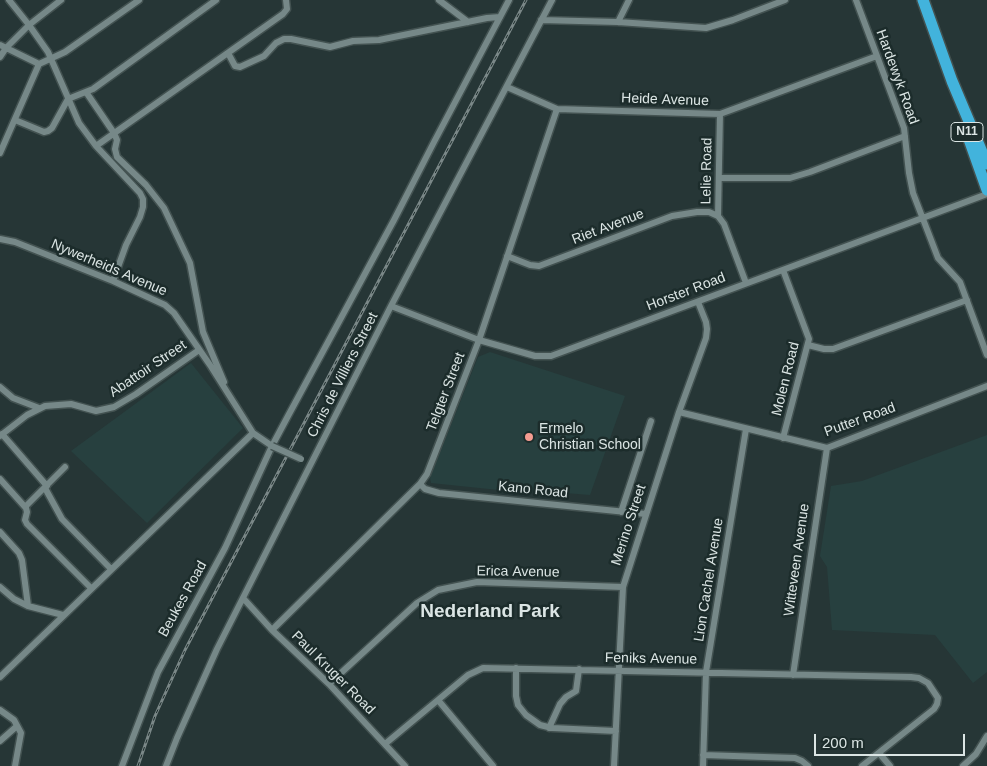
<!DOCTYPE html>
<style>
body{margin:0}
#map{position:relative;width:987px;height:766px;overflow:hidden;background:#263636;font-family:Arial,sans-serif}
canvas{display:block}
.scale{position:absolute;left:814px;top:734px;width:151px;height:22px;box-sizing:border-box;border:2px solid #dbe5e4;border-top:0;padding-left:6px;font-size:15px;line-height:18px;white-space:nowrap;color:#dbe5e4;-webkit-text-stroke:4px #1c2c2b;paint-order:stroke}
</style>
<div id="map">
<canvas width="987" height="766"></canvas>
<div class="scale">200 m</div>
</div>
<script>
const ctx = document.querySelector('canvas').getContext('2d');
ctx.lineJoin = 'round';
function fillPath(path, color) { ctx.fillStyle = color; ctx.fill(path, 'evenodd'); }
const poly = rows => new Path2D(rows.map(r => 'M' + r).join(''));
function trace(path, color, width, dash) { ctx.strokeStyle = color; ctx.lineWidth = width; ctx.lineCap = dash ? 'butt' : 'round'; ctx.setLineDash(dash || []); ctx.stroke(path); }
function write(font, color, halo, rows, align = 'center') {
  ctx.font = font + ' Arial,sans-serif'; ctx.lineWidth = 5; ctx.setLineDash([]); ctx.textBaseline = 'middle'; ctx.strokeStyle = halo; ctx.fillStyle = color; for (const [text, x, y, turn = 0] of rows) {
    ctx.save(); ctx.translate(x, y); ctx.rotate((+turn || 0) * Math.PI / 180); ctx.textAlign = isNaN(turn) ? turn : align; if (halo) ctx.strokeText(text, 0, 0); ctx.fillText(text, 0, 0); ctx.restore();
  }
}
fillPath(poly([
 [490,352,625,396,590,495,528,490,528,493,431,483,430,478,478,357],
 [191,363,243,428,147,523,71,451],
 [987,435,987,672,973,683,935,635,832,630,827,567,820,556,831,486,862,481]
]), '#27403f');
const street = poly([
 [9,0,29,25,48,52,79,123,96,146,140,193,143,199,143,207,140,217,126,245,113,281],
 [439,0,468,22],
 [856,0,904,128,909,173,913,193,938,258,960,282,987,355],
 [541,20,618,22,706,28,733,20,785,0],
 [618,22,629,0],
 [0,45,39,64,65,52,139,0],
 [228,53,235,66,240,67,264,56,276,43,284,39,291,39,330,47,353,41,379,40,487,18,500,17],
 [0,57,6,48,29,25,61,0],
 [507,87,557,109,720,114,877,56],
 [86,92,114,133,117,140,115,149,117,157,146,185,164,208,190,263,203,332,224,382],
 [68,99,93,89,216,0],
 [720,114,718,216,724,224,746,283],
 [15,120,44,132,48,131,52,128,68,99],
 [96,146,283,14,287,9,286,0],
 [0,153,39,64],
 [720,178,790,178,810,172,905,136],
 [0,239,15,242,113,281,165,305,174,313,210,365,253,433,272,446],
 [507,256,530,265,539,266,672,216,697,212,709,212,718,216],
 [783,270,809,339,783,438],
 [391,306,479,340,535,356,551,356,987,194],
 [808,345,824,349,833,349,967,300],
 [0,387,13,398,39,408],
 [679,412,827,448,987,386],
 [2,434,47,486],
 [0,436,27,415,45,406,71,404,96,411,114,407,136,394,199,350],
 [0,479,26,508,27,512,25,520,27,524,91,588],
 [420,484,425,489,439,493,646,514],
 [45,488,62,519,111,569],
 [25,507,65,467],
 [621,512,651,421],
 [0,532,19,553,22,560,28,606],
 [0,587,14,599,28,606,63,615],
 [243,598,272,630,329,684,405,766],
 [272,630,420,484,427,474,479,340,557,109],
 [516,668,516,696,518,705,526,715,540,725,552,728,616,731],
 [793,675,827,448],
 [0,677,253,433],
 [329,684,417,603,438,590,477,582,623,587],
 [438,700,493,766],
 [0,710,14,720,21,733,15,766],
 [549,728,560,704,566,697,576,691,579,669],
 [0,741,17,726],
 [385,744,468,675,483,668,911,677,919,678,928,683,938,698,937,704,934,709,862,766],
 [879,753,890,766],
 [703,755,795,758,802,761,808,766],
 [122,766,158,672,225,548,272,446,288,416,394,220,434,142,509,0],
 [166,766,177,738,217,649,391,306,552,0],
 [614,766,623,587,679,412,706,338,707,329,706,322,698,302],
 [703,766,706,672,746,429],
 [963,766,976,754,987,736]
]);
const highway = poly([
 [923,0,952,81,987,164],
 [965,128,987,190]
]);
trace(street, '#435251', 9);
trace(highway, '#435251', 14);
trace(street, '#768888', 6);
trace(highway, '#42b3dc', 11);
const rail = poly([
 [138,766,155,716,185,650,526,0]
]);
trace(rail, '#7b8888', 3);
trace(rail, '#1c2c2b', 1, [4]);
const streetBridge = poly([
 [272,446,301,459]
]);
trace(streetBridge, '#435251', 9, []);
trace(streetBridge, '#768888', 6);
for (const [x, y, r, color] of [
 [529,437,5,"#f59c91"]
]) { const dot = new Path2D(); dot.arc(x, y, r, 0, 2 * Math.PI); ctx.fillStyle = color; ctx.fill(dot); trace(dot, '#1c2c2b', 2); }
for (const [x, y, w] of [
 [967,132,32]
]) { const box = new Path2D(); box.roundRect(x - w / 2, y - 9.5, w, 19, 4); ctx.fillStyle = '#1c2c2b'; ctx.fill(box); trace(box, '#dbe5e4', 1); }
write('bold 12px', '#dbe5e4', null, [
 ["N11",967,132]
]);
write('14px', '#dbe5e4', '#1c2c2b', [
 ["Hardewyk Road",897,77,70],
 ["Heide Avenue",665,100,2],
 ["Lelie Road",707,171,-89],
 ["Riet Avenue",608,227,-21],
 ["Nywerheids Avenue",109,268,23],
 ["Horster Road",686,292,-21],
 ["Abattoir Street",148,369,-34],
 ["Chris de Villiers Street",343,375,-63],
 ["Molen Road",786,379,-76],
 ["Telgter Street",446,392,-69],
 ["Putter Road",860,420,-20],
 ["Kano Road",533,490,6],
 ["Merino Street",629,525,-72],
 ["Witteveen Avenue",797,560,-82],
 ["Erica Avenue",518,572,1],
 ["Lion Cachel Avenue",709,580,-81],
 ["Beukes Road",183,599,-61],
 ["Feniks Avenue",651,659,1],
 ["Paul Kruger Road",333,673,45]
]);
write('14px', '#dbe5e4', '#1c2c2b', [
 ["Ermelo",539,429],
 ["Christian School",539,445]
], 'left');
write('bold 19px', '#dbe5e4', '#1c2c2b', [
 ["Nederland Park",490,612]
]);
</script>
